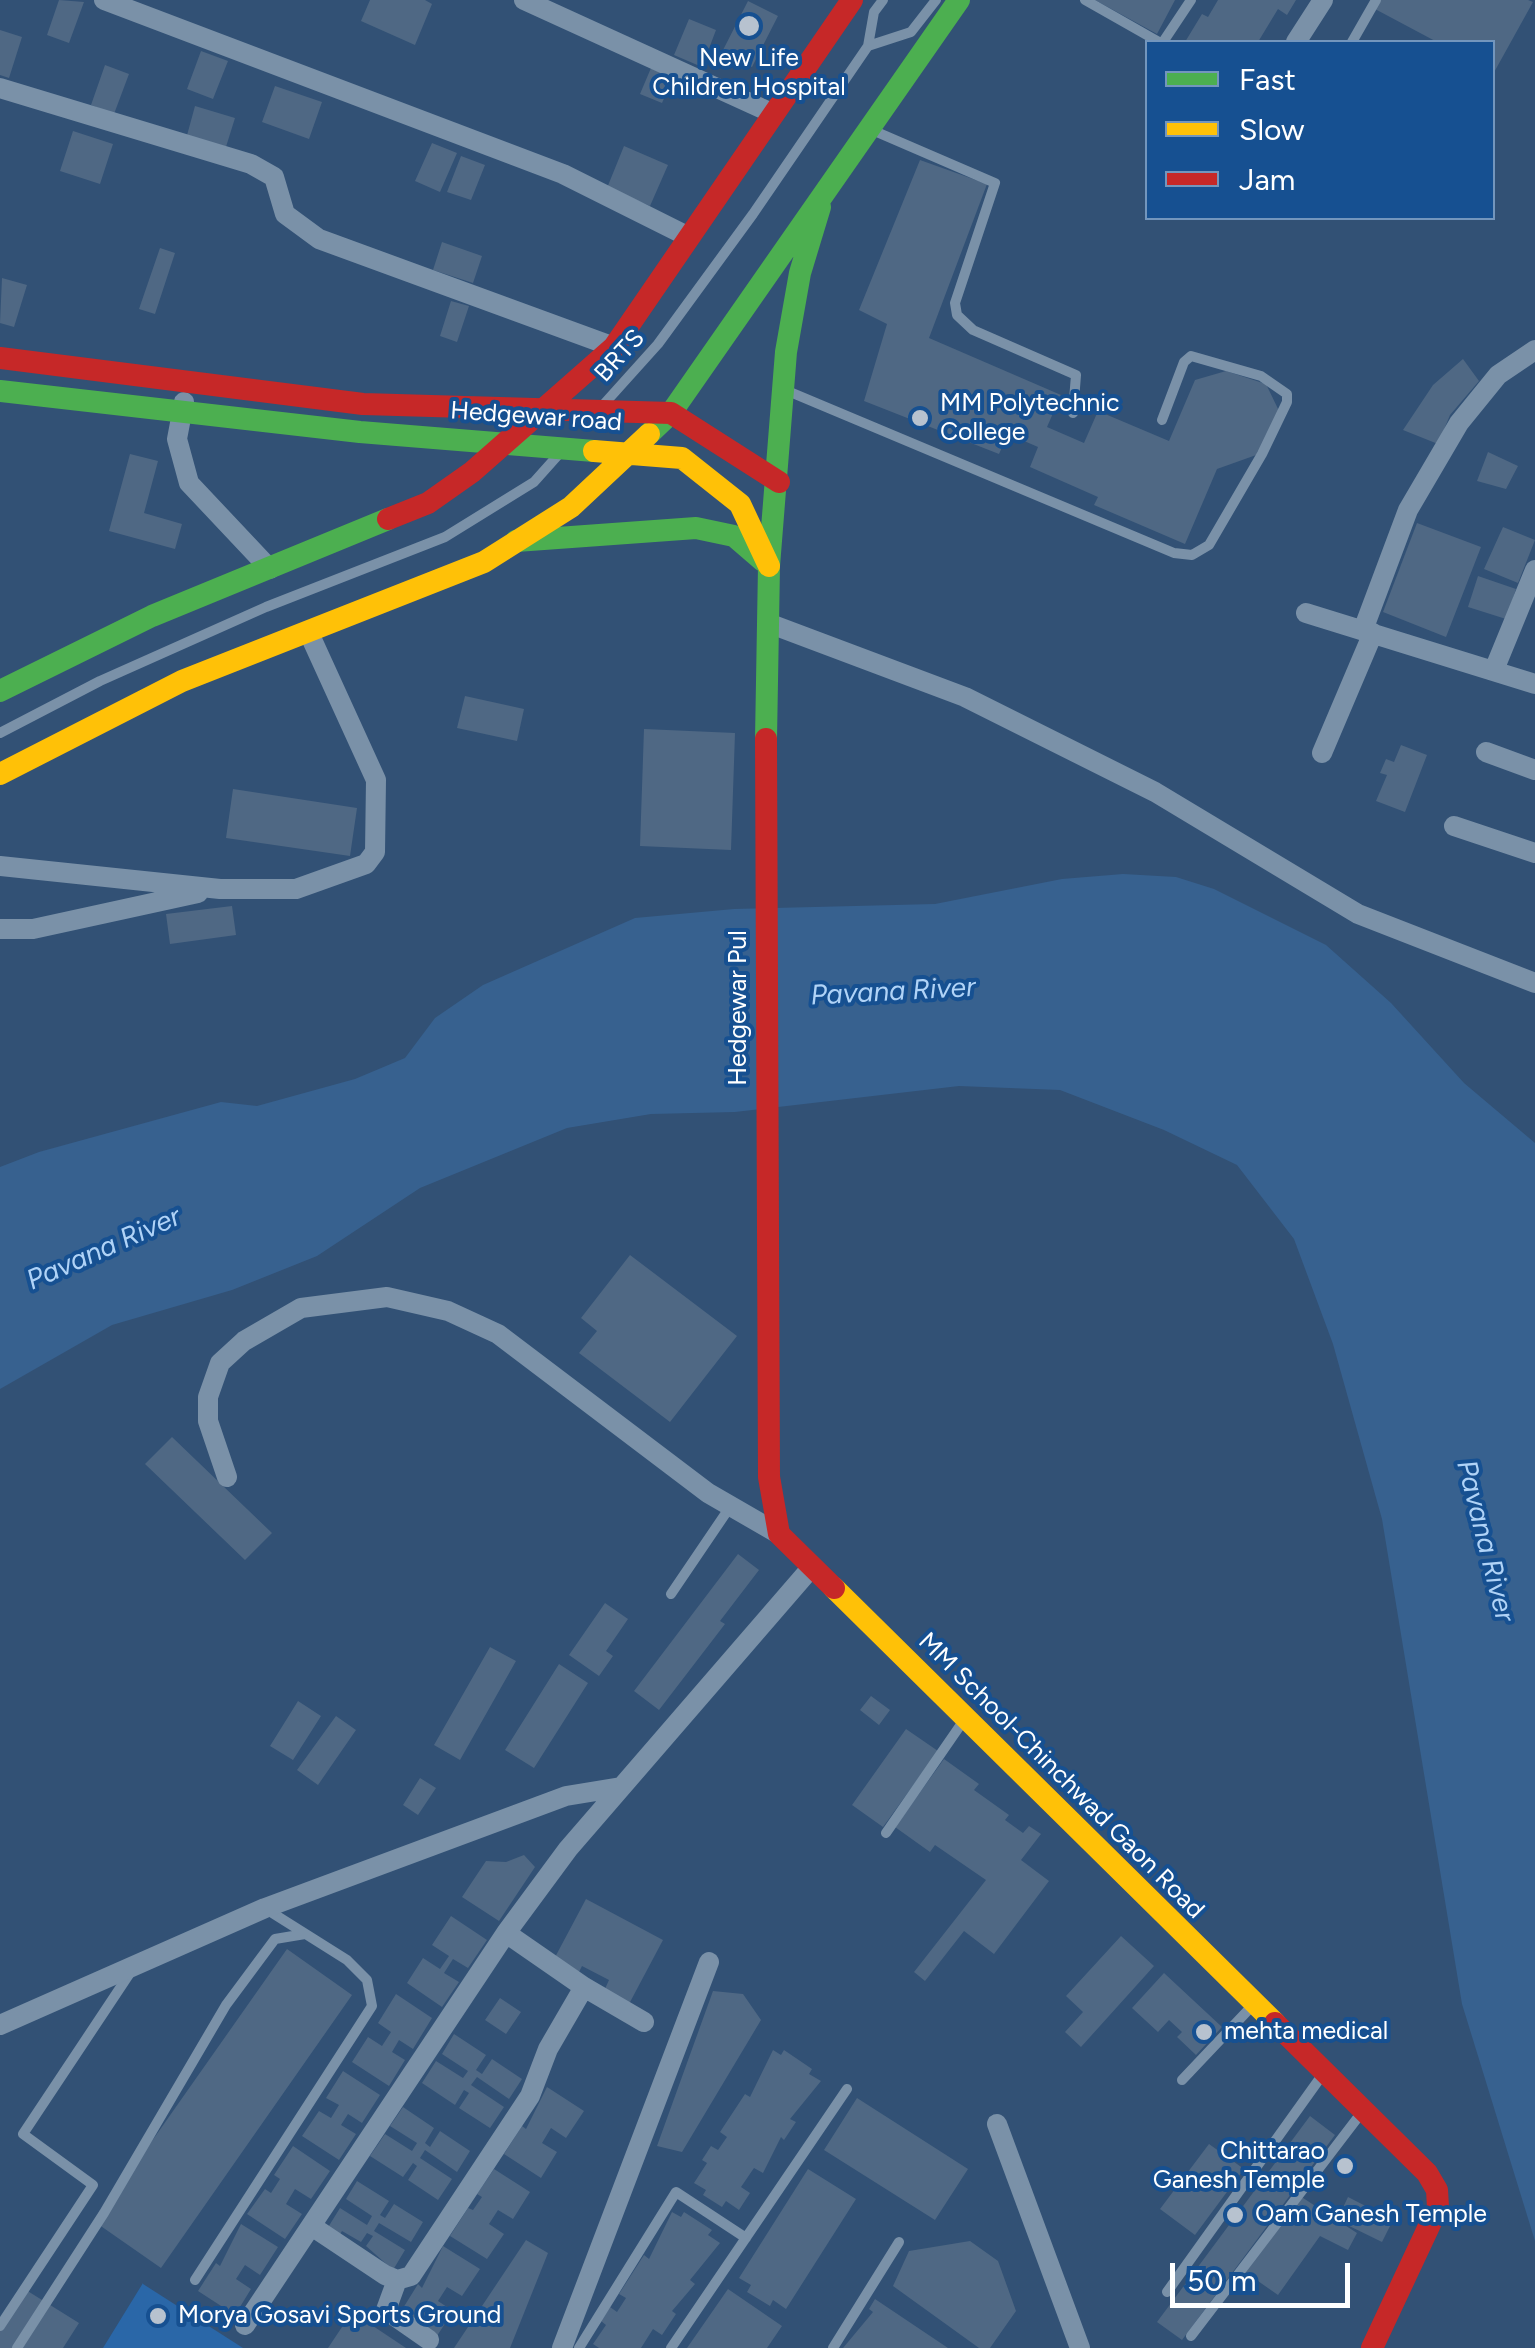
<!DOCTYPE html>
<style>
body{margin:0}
#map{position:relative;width:1535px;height:2348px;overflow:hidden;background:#325175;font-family:Figtree,sans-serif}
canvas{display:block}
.legend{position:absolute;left:1145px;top:40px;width:350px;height:180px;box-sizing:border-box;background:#165091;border:2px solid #7396bd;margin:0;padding:12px 18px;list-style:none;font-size:30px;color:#fff}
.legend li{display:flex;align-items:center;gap:20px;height:50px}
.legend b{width:50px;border:2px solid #7396bd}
.scale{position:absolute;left:1170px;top:2263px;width:180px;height:45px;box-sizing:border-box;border:5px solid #fff;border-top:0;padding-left:12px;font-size:30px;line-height:35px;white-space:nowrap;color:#fff;-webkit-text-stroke:8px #165091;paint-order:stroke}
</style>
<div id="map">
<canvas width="1535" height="2348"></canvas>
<ul class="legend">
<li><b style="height:12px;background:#4caf50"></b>Fast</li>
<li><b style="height:12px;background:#ffc107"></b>Slow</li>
<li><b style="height:12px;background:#c62828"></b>Jam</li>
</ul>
<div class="scale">50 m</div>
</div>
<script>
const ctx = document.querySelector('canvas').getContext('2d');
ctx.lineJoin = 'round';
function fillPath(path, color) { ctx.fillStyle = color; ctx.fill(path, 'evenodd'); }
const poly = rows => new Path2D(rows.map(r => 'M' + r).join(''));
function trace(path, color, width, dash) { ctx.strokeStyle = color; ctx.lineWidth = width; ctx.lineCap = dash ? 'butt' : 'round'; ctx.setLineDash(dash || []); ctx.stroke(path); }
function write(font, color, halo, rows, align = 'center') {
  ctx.font = font + ' Figtree,sans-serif'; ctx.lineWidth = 8; ctx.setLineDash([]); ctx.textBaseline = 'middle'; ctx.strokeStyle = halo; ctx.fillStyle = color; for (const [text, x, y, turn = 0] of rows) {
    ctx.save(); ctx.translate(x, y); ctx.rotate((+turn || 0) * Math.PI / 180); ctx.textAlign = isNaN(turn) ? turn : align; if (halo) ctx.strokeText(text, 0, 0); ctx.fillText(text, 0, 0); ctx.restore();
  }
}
fillPath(poly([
 [143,2283,143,2284,243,2348,103,2348]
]), '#2a67a8');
fillPath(poly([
 [1123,874,1176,877,1214,889,1326,945,1391,1003,1464,1083,1535,1143,1535,2241,1462,2004,1382,1519,1333,1344,1294,1239,1237,1165,1164,1130,1060,1090,959,1086,735,1112,651,1114,567,1128,420,1188,317,1256,232,1290,112,1325,0,1389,0,1167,39,1152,221,1102,257,1106,355,1079,405,1058,435,1018,483,985,635,918,734,909,935,904,1062,879]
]), '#37618f');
fillPath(poly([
 [59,0,84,2,69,43,47,35],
 [370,0,425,0,432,4,415,45,361,21],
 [1095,0,1175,0,1157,34],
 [1218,0,1296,0,1287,15,1278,9,1258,42,1185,42,1202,14,1208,17],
 [1380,0,1528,0,1533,2,1492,76,1492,42,1437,42,1375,9],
 [748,1,778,16,752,67,722,52],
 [689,19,716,30,702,67,674,55],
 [0,30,22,37,9,78,0,75],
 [201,51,228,61,213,99,187,89],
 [105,65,129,74,114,114,91,105],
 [651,68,673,78,662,103,640,94],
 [275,86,322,102,309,139,262,122],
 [195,106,235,118,225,150,186,139],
 [73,131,113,144,100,184,60,171],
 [432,143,457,153,440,192,415,181],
 [624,146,668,165,650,206,607,188],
 [461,156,485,165,471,200,447,192],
 [920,160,987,184,929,338,1061,395,1047,427,1084,443,1098,411,1169,441,1195,380,1226,371,1266,384,1280,413,1259,454,1217,469,1185,544,1094,505,1098,497,1030,467,1038,447,1008,434,999,454,864,401,887,324,859,310],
 [442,242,482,256,473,283,433,270],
 [160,248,175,253,155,314,139,309],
 [2,278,27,285,14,327,0,323],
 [451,301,469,306,457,342,440,336],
 [1463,359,1479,381,1450,415,1438,444,1403,430,1433,385],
 [1488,452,1518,466,1506,489,1477,481],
 [130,454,158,461,144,513,182,524,175,549,109,531],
 [1417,523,1481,547,1446,637,1383,612],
 [1503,527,1535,540,1518,583,1484,569],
 [1478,576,1516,589,1506,619,1468,607],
 [465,696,524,709,517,741,457,728],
 [644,729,735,733,731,850,640,846],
 [1401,745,1427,755,1405,812,1376,801,1387,775,1380,773,1386,759,1394,762],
 [233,789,357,808,350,856,226,838],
 [232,906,236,935,170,944,166,914],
 [630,1255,737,1336,670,1422,579,1353,597,1331,581,1318],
 [172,1437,272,1533,245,1560,145,1464],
 [738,1554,759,1570,720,1621,725,1624,659,1710,634,1691],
 [605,1603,628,1619,606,1651,613,1656,599,1676,569,1655],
 [490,1647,516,1661,460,1760,434,1745],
 [559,1664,588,1683,534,1768,505,1750],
 [871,1696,890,1710,879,1725,860,1710],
 [298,1701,321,1716,293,1760,270,1746],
 [336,1716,356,1730,318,1785,297,1770],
 [906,1729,938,1751,883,1827,852,1805],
 [944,1759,979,1784,974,1790,1009,1815,1005,1820,1023,1833,1029,1826,1041,1834,1021,1860,1049,1881,994,1954,964,1931,925,1981,914,1972,986,1880,935,1845,930,1852,895,1827],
 [420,1778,436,1788,418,1815,403,1805],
 [524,1855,535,1867,499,1921,462,1897,486,1861,506,1862],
 [586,1899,663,1940,629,2004,604,1991,609,1980,582,1966,577,1976,553,1961],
 [451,1916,487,1940,468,1968,453,1959,444,1973,459,1982,442,2007,407,1983,423,1958,440,1969,449,1956,432,1945],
 [1121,1936,1154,1966,1081,2047,1065,2032,1083,2012,1066,1996],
 [287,1949,352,1995,161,2268,95,2222],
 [1164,1973,1222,2027,1196,2055,1177,2037,1182,2032,1169,2020,1158,2032,1132,2008],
 [713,1991,743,1994,761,2020,682,2152,657,2146],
 [396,1994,432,2018,413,2049,399,2040,392,2052,405,2060,389,2086,352,2062,368,2037,382,2046,391,2032,378,2023],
 [500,1998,521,2012,506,2034,485,2020],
 [454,2034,486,2055,476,2070,482,2074,492,2059,522,2079,509,2099,477,2077,471,2085,504,2107,490,2128,459,2108,469,2093,464,2090,455,2105,422,2083,436,2061,463,2078,468,2071,442,2054],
 [773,2050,781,2055,784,2050,812,2069,809,2074,821,2081,790,2119,796,2122,784,2140,781,2137,763,2173,754,2168,741,2187,750,2193,739,2210,726,2201,722,2207,703,2195,706,2190,694,2183,707,2163,702,2160,711,2146,718,2150,727,2137,720,2132,745,2094,750,2097],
 [343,2071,380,2095,362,2123,348,2114,341,2125,356,2134,339,2160,302,2136,319,2111,331,2118,339,2105,326,2098],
 [547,2087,584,2111,566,2138,551,2128,542,2143,557,2152,541,2178,504,2154,522,2126,526,2129],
 [857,2098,968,2169,935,2220,824,2150],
 [403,2107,434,2128,425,2143,430,2147,440,2131,470,2151,457,2172,425,2150,420,2158,452,2179,438,2200,408,2180,417,2166,413,2163,403,2177,370,2156,385,2134,412,2151,417,2143,390,2126],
 [1310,2116,1335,2135,1182,2340,1157,2322],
 [1209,2144,1244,2169,1195,2235,1160,2209],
 [293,2146,330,2171,311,2199,295,2189,286,2204,302,2214,285,2239,247,2214,265,2189,271,2193,280,2179,274,2175],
 [494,2169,530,2192,513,2219,498,2210,489,2224,504,2234,487,2259,450,2236,468,2208,473,2210,482,2197,477,2194],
 [808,2169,856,2199,786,2309,773,2300,770,2306,747,2292,751,2285,739,2278],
 [357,2181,389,2201,380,2215,385,2218,394,2204,423,2222,411,2242,379,2223,374,2231,405,2250,393,2270,366,2246,373,2236,367,2233,361,2242,342,2231,339,2236,327,2229,340,2208,367,2225,372,2216,346,2199],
 [1300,2196,1357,2233,1348,2250,1320,2236,1278,2295,1245,2272],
 [1348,2197,1393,2220,1382,2242,1337,2220],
 [672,2212,681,2217,684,2212,712,2230,708,2235,720,2243,690,2280,695,2284,672,2311,676,2314,662,2335,653,2329,641,2348,599,2348,593,2344,606,2325,601,2321,610,2307,617,2312,626,2298,619,2294,644,2255,649,2259],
 [241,2224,278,2247,260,2275,245,2265,236,2279,251,2289,235,2315,198,2291,216,2263,220,2266],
 [526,2240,548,2253,510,2348,454,2348],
 [970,2241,998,2261,1016,2311,990,2348,979,2348,893,2286,909,2251],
 [443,2246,480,2269,462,2296,447,2287,438,2301,453,2311,437,2336,400,2313,418,2284,422,2288],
 [728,2289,782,2326,767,2348,687,2348],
 [26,2290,79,2323,63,2348,0,2348,0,2331],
 [875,2299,948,2348,843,2348,873,2312,869,2309],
 [352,2312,406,2348,328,2348]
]), '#4f6884');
trace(poly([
 [1085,0,1159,42],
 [1163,42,1191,0],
 [1352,42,1376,0],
 [868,46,911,32,936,0],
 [872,130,995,183,955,303,957,315,973,330,1076,375,1073,413],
 [790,392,1174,553,1192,555,1209,545,1262,454,1287,402,1287,394,1261,376,1191,356,1184,362,1162,420],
 [604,404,658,344,753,214,868,46,874,12,883,0],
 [0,733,100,681,266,607,445,537,534,482,559,454],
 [671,1594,730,1507],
 [886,1833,964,1720],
 [1182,2080,1253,2005],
 [195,2280,372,2006,367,1980,347,1960,266,1909],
 [1167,2292,1323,2074],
 [0,2326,93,2185,23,2134,130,1973],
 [1191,2336,1362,2112],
 [17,2348,104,2213,226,2005,275,1939,305,1934],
 [579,2348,676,2192,746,2238],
 [671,2348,847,2089],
 [833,2348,899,2242]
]), '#7a91a8', 10);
trace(poly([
 [104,0,563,174,687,236],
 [524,0,774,114],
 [1296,42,1323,0],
 [0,88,251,164,274,177,285,214,319,239,614,347],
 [184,402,177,439,189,483,270,569],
 [1306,613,1535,684],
 [768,623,965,697,1155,792,1358,914,1535,983],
 [1363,630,1408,510,1459,423,1498,375,1535,350],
 [1494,670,1535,570],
 [1486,752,1535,770],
 [1322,753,1373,633],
 [1454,826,1535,853],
 [0,866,220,889,296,889,366,864,375,852,376,780,308,631],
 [0,929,33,929,198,893],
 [227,1477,208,1421,208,1397,220,1363,244,1341,301,1308,387,1297,448,1311,498,1334,708,1493,779,1534],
 [506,1933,584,1987,644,2022],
 [0,2025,265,1908,566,1796,621,1787],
 [997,2124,1080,2348],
 [313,2227,385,2275,397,2280,411,2276,530,2096,548,2049,584,1987],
 [397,2280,386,2310,429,2340],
 [245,2325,506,1933,568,1849,811,1568],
 [562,2348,709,1962]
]), '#7a91a8', 20);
trace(poly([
 [0,391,360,432,594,451],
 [649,434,671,413,959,0],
 [516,541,696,528,734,536,763,561],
 [0,691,152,616,388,519],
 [766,739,769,566,786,352,800,273,820,207]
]), '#4caf50', 22);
trace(poly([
 [594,451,682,458,740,504,769,566],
 [0,774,182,681,484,562,571,507,649,434],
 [834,1588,1275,2023]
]), '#ffc107', 22);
trace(poly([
 [0,358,363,404,671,413,779,482],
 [388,519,428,503,472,472,614,347,852,0],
 [766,739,769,1477,779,1534,834,1588],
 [1275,2023,1427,2173,1437,2190,1438,2207,1372,2348]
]), '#c62828', 22);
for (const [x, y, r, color] of [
 [749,26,12,"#b7c2cf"],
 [920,418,10,"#b7c2cf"],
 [1204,2032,10,"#b7c2cf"],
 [1345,2166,10,"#b7c2cf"],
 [1235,2215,10,"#b7c2cf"],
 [158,2316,10,"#b7c2cf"]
]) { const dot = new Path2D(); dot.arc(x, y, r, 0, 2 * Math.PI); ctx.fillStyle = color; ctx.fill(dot); trace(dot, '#165091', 4); }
write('25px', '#fff', '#165091', [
 ["New Life",749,59,"center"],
 ["Children Hospital",749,88,"center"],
 ["MM Polytechnic",940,404],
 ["College",940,433],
 ["mehta medical",1224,2032],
 ["Chittarao",1325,2152,"right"],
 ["Ganesh Temple",1325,2181,"right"],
 ["Oam Ganesh Temple",1255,2215],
 ["Morya Gosavi Sports Ground",178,2316]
], 'left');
write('25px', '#fff', '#165091', [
 ["BRTS",620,356,-48],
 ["Hedgewar road",536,417,4],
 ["Hedgewar Pul",739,1008,-90],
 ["MM School-Chinchwad Gaon Road",1061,1776,45]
]);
write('italic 28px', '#b0d3f7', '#165091', [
 ["Pavana River",893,992,-3],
 ["Pavana River",104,1249,-24],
 ["Pavana River",1485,1541,76]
]);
</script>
